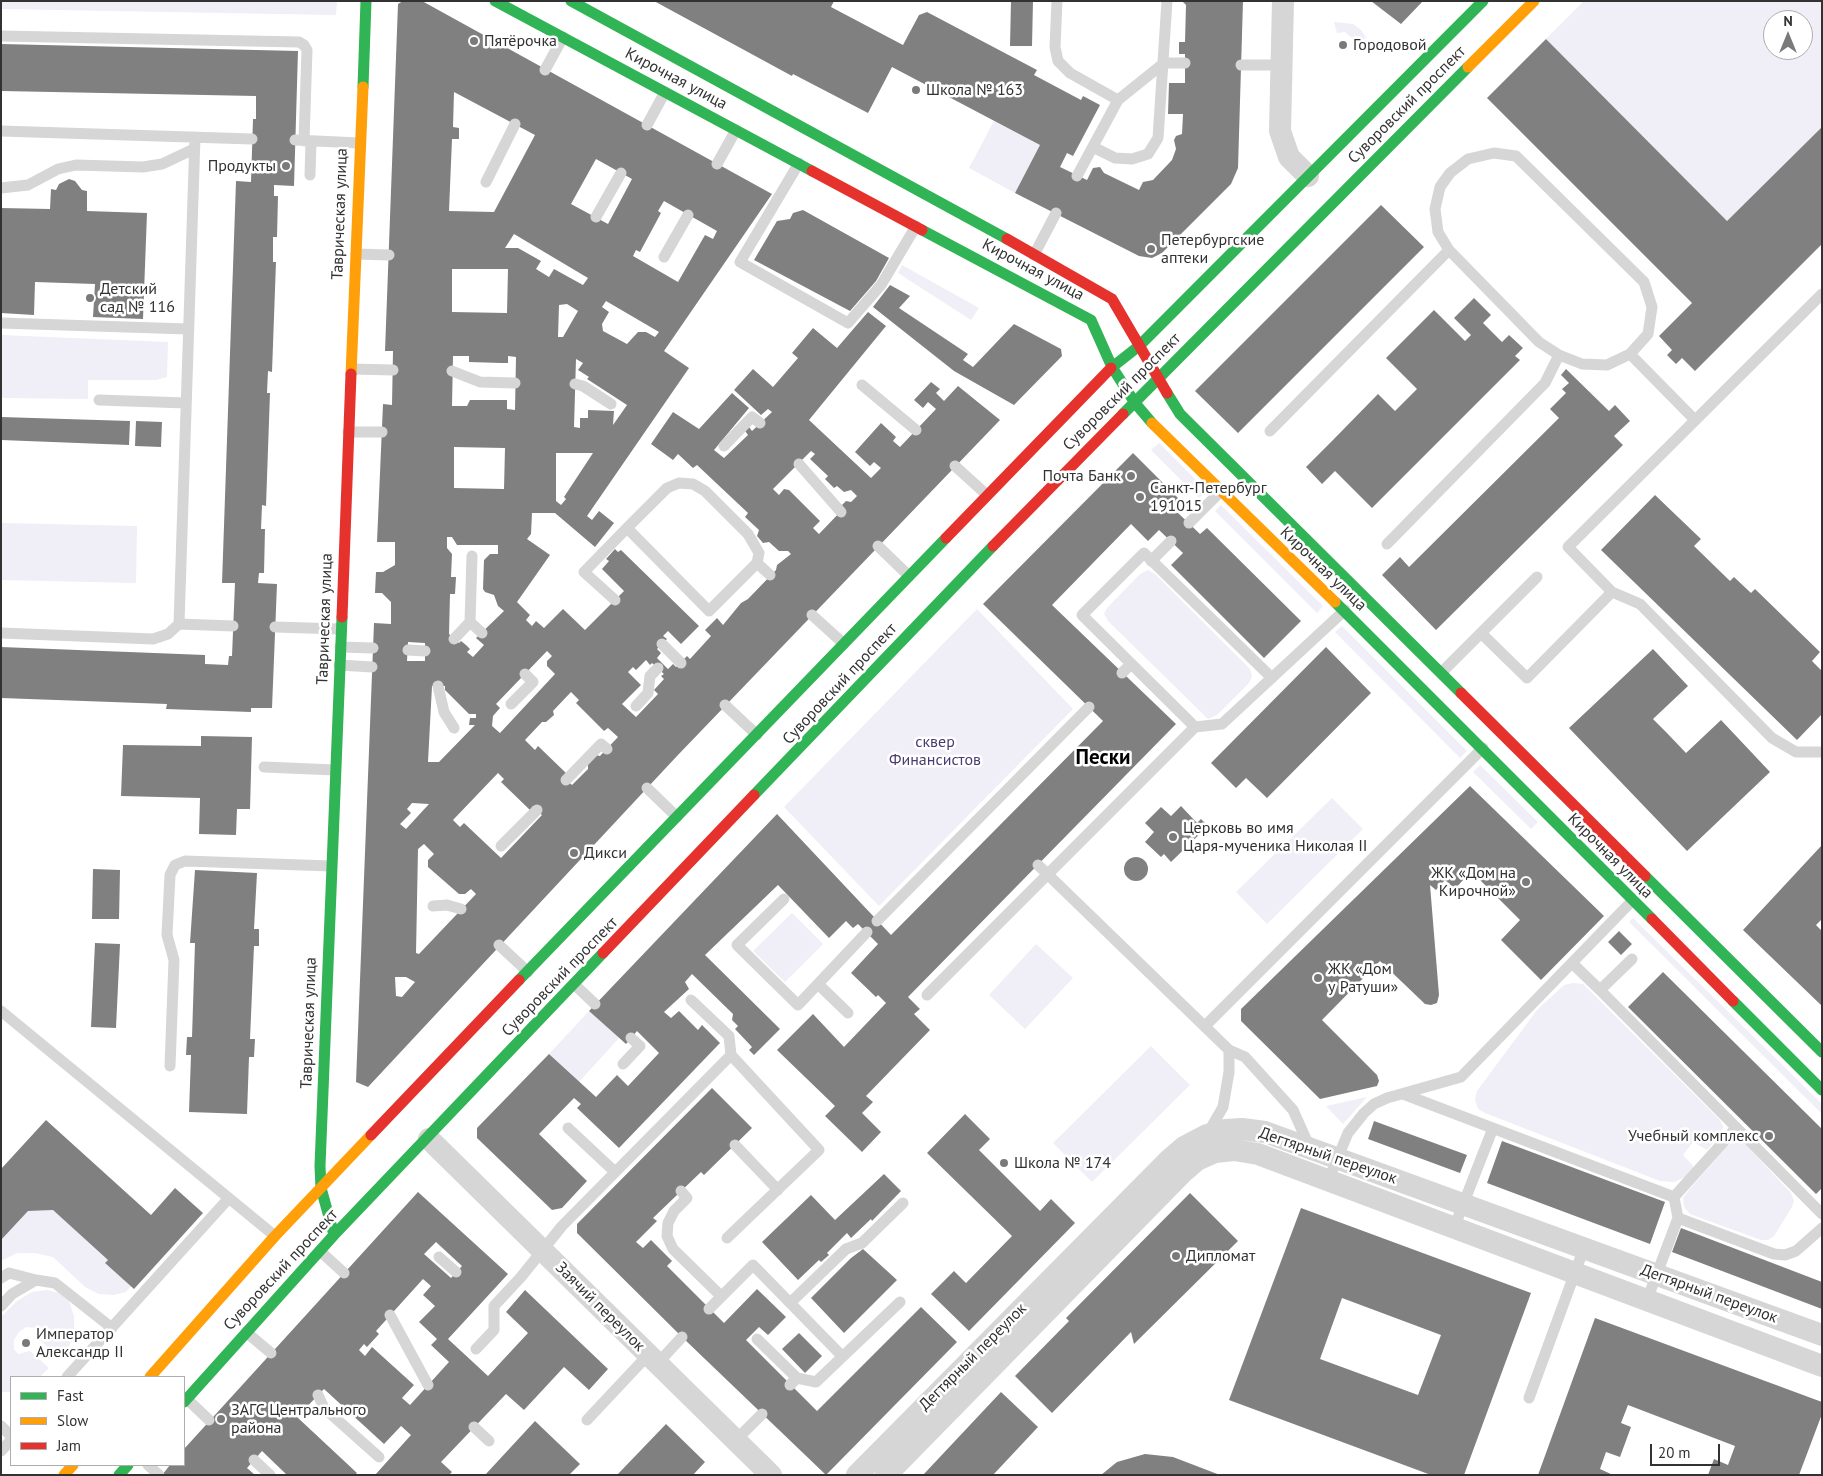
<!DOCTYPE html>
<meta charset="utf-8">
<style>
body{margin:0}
#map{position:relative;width:1823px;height:1476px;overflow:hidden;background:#fff;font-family:"PT Sans",sans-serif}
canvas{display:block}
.frame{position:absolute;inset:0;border:2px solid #323232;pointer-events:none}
.legend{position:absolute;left:10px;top:1376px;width:175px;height:90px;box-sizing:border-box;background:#fff;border:1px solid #adadad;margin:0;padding:6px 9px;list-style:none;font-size:15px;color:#323232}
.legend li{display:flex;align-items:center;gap:10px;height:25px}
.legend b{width:25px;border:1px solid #adadad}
.north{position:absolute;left:1763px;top:10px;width:50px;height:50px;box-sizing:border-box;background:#fff;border:1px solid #adadad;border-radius:50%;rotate:0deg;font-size:14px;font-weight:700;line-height:20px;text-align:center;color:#323232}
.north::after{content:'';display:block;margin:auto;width:18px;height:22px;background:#7a7a7a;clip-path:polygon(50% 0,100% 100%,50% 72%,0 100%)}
.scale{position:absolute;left:1650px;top:1444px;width:70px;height:22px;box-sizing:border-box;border:2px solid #323232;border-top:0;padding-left:6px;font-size:15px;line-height:18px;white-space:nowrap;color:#323232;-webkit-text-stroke:4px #fff;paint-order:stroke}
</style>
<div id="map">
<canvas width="1823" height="1476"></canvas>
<div class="frame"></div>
<ul class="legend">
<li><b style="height:6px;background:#30b455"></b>Fast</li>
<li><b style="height:6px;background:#ff9f0a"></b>Slow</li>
<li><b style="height:6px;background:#e5322d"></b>Jam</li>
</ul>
<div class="north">N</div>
<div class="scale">20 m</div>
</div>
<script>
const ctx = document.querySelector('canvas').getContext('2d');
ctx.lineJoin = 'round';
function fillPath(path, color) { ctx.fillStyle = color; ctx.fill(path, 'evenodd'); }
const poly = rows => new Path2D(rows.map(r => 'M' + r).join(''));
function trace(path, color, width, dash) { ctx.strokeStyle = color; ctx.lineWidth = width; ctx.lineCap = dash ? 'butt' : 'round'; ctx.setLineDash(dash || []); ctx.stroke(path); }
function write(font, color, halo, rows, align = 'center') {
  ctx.font = font + ' "PT Sans",sans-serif'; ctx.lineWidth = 5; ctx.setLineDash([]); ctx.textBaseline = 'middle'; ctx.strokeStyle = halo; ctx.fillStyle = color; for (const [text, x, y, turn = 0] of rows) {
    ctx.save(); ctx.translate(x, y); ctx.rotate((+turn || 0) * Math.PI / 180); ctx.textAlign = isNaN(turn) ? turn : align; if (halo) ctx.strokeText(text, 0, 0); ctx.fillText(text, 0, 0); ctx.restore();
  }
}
fillPath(poly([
 [1,1,337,1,336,15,1,9],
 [1584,1,1822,1,1822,127,1727,221,1546,39],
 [1773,20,1803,20,1803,50,1773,50],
 [1334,22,1353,24,1362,31,1366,38,1357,42,1345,32,1337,33],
 [994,121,1040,145,1015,193,969,168],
 [902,265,979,308,971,320,898,273],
 [1,335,168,342,167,377,156,380,88,380,88,399,1,398],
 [1159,443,1207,491,1199,498,1151,450],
 [1221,505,1323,606,1317,613,1215,511],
 [1,523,137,526,136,583,1,580],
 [1148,570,1155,574,1250,669,1252,676,1249,683,1217,715,1208,719,1108,621,1104,614,1107,608,1140,574],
 [977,609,1073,709,879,906,784,807],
 [1342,626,1467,751,1460,758,1335,632],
 [1480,765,1538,822,1531,829,1473,772],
 [1332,798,1363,829,1267,924,1236,892],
 [792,913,823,944,785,982,753,951],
 [1633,918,1822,1104,1822,1114,1629,922],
 [1036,944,1073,978,1025,1029,989,995],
 [1573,983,1583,984,1720,1120,1723,1127,1721,1134,1707,1150,1693,1142,1683,1155,1694,1167,1685,1177,1674,1182,1660,1181,1485,1113,1478,1109,1475,1100,1477,1091,1537,1010,1564,985],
 [589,1011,619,1038,579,1082,549,1054],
 [1151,1046,1190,1085,1092,1182,1053,1143],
 [1367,1097,1343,1124,1326,1106],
 [1735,1142,1742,1142,1747,1146,1791,1193,1794,1201,1792,1207,1774,1236,1768,1240,1761,1240,1690,1214,1684,1207,1683,1198,1689,1190,1728,1145],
 [53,1210,108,1260,105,1263,131,1286,126,1292,114,1295,99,1294,85,1287,53,1257,35,1253,17,1253,1,1261,1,1240,28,1211],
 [47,1290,60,1293,69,1301,74,1316,74,1331,69,1347,59,1358,40,1340,37,1328,26,1327,19,1332,14,1340,14,1349,18,1354,30,1351,49,1368,40,1377,11,1377,11,1392,1,1392,1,1317,17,1301,32,1292]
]), '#f0eef7');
fillPath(poly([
 [403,1,422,1,772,194,664,351,689,368,587,516,592,520,599,511,614,523,595,547,555,513,532,513,531,534,527,539,550,555,517,602,530,615,526,620,532,626,536,621,544,628,563,609,585,630,624,591,602,569,609,561,606,559,615,549,618,552,621,550,699,626,681,644,668,631,663,636,667,639,657,649,661,653,657,658,668,669,673,664,676,667,687,656,690,659,711,636,705,630,717,618,723,625,741,603,748,599,776,570,777,565,791,554,788,551,779,551,769,542,763,543,757,536,759,530,745,517,748,513,697,465,693,468,678,454,673,460,651,444,673,412,699,429,732,393,749,408,714,450,724,458,748,435,745,431,749,427,752,431,772,412,768,409,761,415,734,390,753,369,773,387,798,358,792,353,813,328,837,348,868,312,886,326,809,420,871,478,881,468,874,462,870,466,855,452,881,423,896,437,893,441,900,447,936,409,928,402,923,408,914,400,931,382,940,389,936,393,944,401,958,386,1000,420,677,756,368,1087,356,1082,374,623,391,624,391,602,382,593,375,593,376,572,383,572,395,565,395,542,377,542,383,404,392,405,393,351,385,351,398,4],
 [454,92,535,135,494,212,449,211,452,139,459,139,459,128,453,127],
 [596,159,632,179,608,224,571,204],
 [664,201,717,231,713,239,705,235,678,282,633,256,636,250,640,252,661,213,658,211],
 [514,234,588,278,583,285,554,269,549,277,536,269,541,261,518,248,505,248],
 [452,269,508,269,507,313,452,312],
 [606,301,659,332,655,337,646,332,638,332,627,344,603,331,602,324,609,312,602,307],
 [567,304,578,311,563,337,558,337,559,305],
 [453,356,469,356,469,362,501,363,508,363,508,356,516,357,515,410,507,409,507,400,470,400,467,406,452,406],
 [576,359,583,363,578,370,589,377,587,379,627,405,613,425,614,411,588,410,588,418,580,418,580,428,574,427],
 [454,447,505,448,504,489,454,488],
 [811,451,815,454,810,459,828,476,825,479,834,488,837,486,844,492,851,490,857,496,851,502,846,501,842,505,843,509,819,534,813,528,820,521,789,490,784,489,779,495,773,489],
 [556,453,593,453,564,497,566,499,561,505,556,501],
 [447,537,452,537,457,545,498,545,498,554,490,554,484,560,483,589,485,592,494,595,498,606,504,611,476,638,484,645,473,657,467,652,470,649,466,645,461,641,459,643,449,634,450,594,455,594,456,577,451,577,452,554,447,548],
 [408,642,425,643,425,661,407,661],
 [547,651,552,656,547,661,547,666,555,674,500,733,492,726,493,716,500,708,496,704],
 [646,660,650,665,652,663,664,674,661,676,664,679,654,690,658,694,636,717,622,704,641,685,628,672,633,667,636,670],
 [432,686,445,686,445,690,469,714,476,714,476,718,470,718,469,725,475,725,439,762,428,762],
 [571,692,579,700,576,703,604,731,608,728,618,737,600,756,596,755,588,763,588,769,572,785,563,777,566,773,538,746,535,750,525,740,542,722,546,722,554,715,553,711],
 [498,773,504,779,501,782,530,810,533,806,542,815,501,858,464,823,460,827,453,820],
 [412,803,429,804,406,829,400,824,411,813,407,809],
 [424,844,434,854,428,860,428,867,459,894,465,894,471,889,476,894,419,954,416,953,418,849],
 [395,977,406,977,415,982,402,997,396,996],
 [654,1,834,1,831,7,903,45,919,15,927,12,1037,70,1034,75,1081,100,1083,96,1100,105,1073,156,1067,153,1060,167,1087,180,1093,168,1100,167,1104,173,1139,190,1143,182,1153,180,1172,160,1176,149,1174,140,1176,136,1182,134,1183,114,1168,114,1169,83,1185,83,1185,54,1179,54,1179,42,1185,42,1186,5,1182,1,1243,1,1238,168,1231,184,1162,253,1152,258,1139,256,1015,193,1040,145,892,67,868,113,793,74,792,76],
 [1011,1,1033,1,1032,46,1010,46],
 [1371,1,1423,1,1401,24],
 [1546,39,1727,221,1822,127,1822,244,1695,371,1682,358,1676,364,1667,355,1672,350,1659,336,1692,303,1487,98],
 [1,44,298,51,294,186,274,185,274,196,278,196,277,237,273,237,273,262,276,262,272,372,268,371,267,393,270,393,266,506,262,505,261,529,265,529,264,573,259,573,258,583,277,584,272,708,251,708,251,712,166,709,167,704,1,698,1,647,205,655,205,664,228,665,229,656,232,656,235,583,222,583,236,181,251,182,253,119,256,119,256,96,1,91],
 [69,179,75,181,82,190,87,191,87,211,147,213,143,319,93,317,95,284,35,282,34,315,1,313,1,208,50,209,51,189,56,190,59,184],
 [1381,205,1424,247,1238,433,1195,391],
 [803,210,889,258,876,281,850,311,754,260,777,221,790,219,793,213],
 [890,285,910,296,899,308,968,354,963,360,973,367,1014,324,1061,349,1062,356,1014,405,954,371,873,307],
 [1474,298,1491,315,1483,323,1502,342,1509,335,1523,348,1515,356,1520,360,1372,508,1335,471,1322,484,1306,467,1333,440,1378,394,1395,411,1417,389,1386,358,1434,310,1465,341,1471,335,1454,318],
 [1566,369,1609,411,1615,405,1630,421,1614,436,1623,445,1436,630,1382,575,1400,557,1409,567,1559,418,1550,409,1566,393,1562,389,1569,383,1561,375],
 [1,417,130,421,129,445,1,440],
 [136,421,162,422,161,447,135,446],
 [1133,453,1185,505,1177,512,1200,534,1207,528,1301,621,1264,658,1171,565,1183,553,1159,530,1148,541,1131,524,1052,605,1176,724,908,997,920,1009,914,1014,930,1030,866,1096,873,1102,862,1113,881,1132,862,1152,825,1116,835,1106,777,1050,813,1014,844,1047,886,1003,878,995,876,997,851,973,878,944,858,924,853,928,846,921,829,938,778,885,705,955,780,1029,754,1055,749,1050,752,1047,735,1029,738,1026,732,1020,733,1014,692,974,685,982,689,989,664,1012,671,1018,679,1011,698,1030,702,1025,720,1043,619,1148,577,1108,581,1104,574,1098,539,1134,587,1181,562,1208,552,1210,477,1138,477,1128,549,1054,596,1097,617,1075,628,1086,659,1053,637,1031,626,1044,589,1011,777,814,891,935,1103,721,983,604],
 [1655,495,1701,539,1694,546,1730,581,1734,577,1751,593,1755,589,1820,652,1812,661,1822,671,1822,714,1797,740,1601,550],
 [1326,647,1371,693,1267,798,1246,778,1236,788,1211,763],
 [1653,649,1688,686,1653,719,1666,732,1686,753,1721,720,1770,772,1687,851,1569,728],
 [201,736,252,737,250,809,237,809,236,835,199,834,200,798,121,796,123,745,201,746],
 [1470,786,1604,916,1541,980,1501,940,1520,920,1471,871,1455,889,1445,880,1436,890,1430,885,1439,995,1437,1003,1431,1005,1425,1004,1380,961,1322,1020,1377,1075,1379,1081,1377,1086,1320,1099,1241,1021,1241,1009],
 [1181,806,1197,823,1201,819,1208,826,1171,862,1164,854,1161,857,1145,842,1154,832,1145,823,1161,807,1171,816],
 [1822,845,1822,919,1816,925,1822,931,1822,1006,1743,930],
 '1124 869a12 12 0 1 1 24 0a12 12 0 1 1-24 0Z',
 [93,869,120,870,119,919,92,919],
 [195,870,257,873,254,929,259,929,259,946,254,946,250,1039,255,1039,254,1057,249,1057,247,1114,189,1112,191,1055,186,1055,187,1037,192,1037,195,943,190,943],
 [1619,931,1632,944,1621,955,1608,942],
 [95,943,120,944,116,1028,91,1027],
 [1663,972,1822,1129,1822,1188,1816,1194,1628,1007],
 [712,1088,752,1128,704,1175,701,1172,653,1218,657,1221,636,1242,643,1248,651,1240,672,1261,667,1266,724,1323,757,1289,786,1317,768,1335,759,1327,746,1340,817,1411,921,1307,957,1342,826,1475,682,1337,577,1233,577,1224],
 [965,1114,990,1139,979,1150,1040,1211,1051,1199,1075,1223,969,1331,931,1294,954,1271,966,1283,1012,1236,927,1153],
 [46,1120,151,1215,175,1188,203,1213,134,1289,105,1263,108,1260,53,1210,28,1211,1,1240,1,1169],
 [1374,1121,1467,1155,1460,1173,1368,1139],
 [1502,1141,1665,1202,1650,1244,1487,1183],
 [884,1174,901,1191,872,1221,871,1219,851,1238,847,1233,827,1253,829,1255,821,1262,819,1260,798,1280,762,1242,811,1195,835,1220],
 [418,1192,508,1274,448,1339,488,1376,528,1333,506,1312,525,1290,608,1369,589,1390,564,1367,524,1410,506,1394,441,1462,452,1472,449,1475,375,1475,411,1435,401,1426,384,1444,324,1389,297,1417,357,1473,355,1475,287,1475,262,1451,247,1468,255,1475,162,1475,170,1465,184,1465,184,1449],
 [436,1242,462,1266,451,1278,424,1254],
 [423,1279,431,1286,423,1295,435,1306,419,1322,437,1339,431,1345,449,1362,410,1405,402,1398,414,1385,372,1347,365,1356,359,1350,364,1344,367,1347,379,1334,376,1331],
 [1190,1193,1238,1241,1134,1344,1131,1332,1052,1413,1015,1376,1069,1321,1066,1318],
 [1301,1208,1531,1293,1464,1475,1431,1475,1229,1400],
 [1342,1298,1441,1335,1418,1395,1320,1359],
 [1681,1228,1822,1282,1822,1309,1672,1252],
 [863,1249,897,1280,844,1333,811,1298,851,1258],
 [1595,1318,1822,1402,1822,1414,1799,1475,1708,1475,1714,1459,1728,1465,1735,1446,1628,1405,1621,1423,1631,1427,1620,1457,1606,1452,1600,1469,1613,1475,1538,1475],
 [799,1333,822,1356,805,1373,782,1349],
 [1001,1392,1038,1427,993,1475,923,1475],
 [535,1421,580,1464,569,1475,485,1475],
 [666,1424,705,1462,693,1475,617,1475],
 [1145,1454,1173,1457,1220,1475,1101,1475,1117,1462]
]), '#808080');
trace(poly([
 [1057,1,1055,47,1058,61,1070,73,1118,100,1164,63,1185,63],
 [1,36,299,42,304,45,307,50,304,141],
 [1241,65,1281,65],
 [545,70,563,37],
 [647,125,665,92],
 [1,131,252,139],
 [295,140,359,143],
 [1093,147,1115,158,1132,159,1148,154,1158,138,1167,1],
 [799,163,740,262,848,323,881,285,916,226],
 [717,164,736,130],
 [310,175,311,141],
 [1077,176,1118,100],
 [486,182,515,124],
 [1,188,28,185,58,169,76,165,143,167,162,164,194,149],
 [596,217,621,173],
 [1449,250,1539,342,1559,355,1582,364,1607,365,1630,354,1695,420],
 [356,254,389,255],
 [1034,255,1056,213],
 [664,257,688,215],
 [1822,294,1568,547,1612,592,1640,604,1772,738,1796,752,1822,752],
 [1,323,188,329],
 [352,369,393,370],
 [452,371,480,382,515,383],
 [575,384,583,386,611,404],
 [862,385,916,430],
 [99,400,186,403],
 [1270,431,1449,250,1438,232,1435,209,1440,187,1450,173,1468,159,1494,153,1516,156,1644,282,1652,307,1648,334,1630,354],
 [348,432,382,432],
 [724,446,752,417,760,423],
 [799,464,841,512],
 [955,466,987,495],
 [1189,523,1221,491],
 [1387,544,1545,383,1559,355],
 [878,546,909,576],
 [1151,561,1171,541],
 [757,563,770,575],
 [615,600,584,572,627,528,667,488,679,483,693,484,705,491,748,534,759,553,757,563,709,611,627,528],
 [812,615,844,644],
 [470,622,482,633],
 [179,624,195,137],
 [275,627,340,629],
 [1,633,153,639,168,634,179,624,233,626],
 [1481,633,1527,678,1612,592],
 [454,639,470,622,472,556],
 [662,644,681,663],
 [340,647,373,648],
 [408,650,425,651],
 [339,665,372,667],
 [1122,673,1131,664],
 [1441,673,1537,577],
 [438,686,444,712,454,728],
 [511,704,533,682,525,674],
 [725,705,757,735],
 [636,706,648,693,650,676,658,668],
 [1195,727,1082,615,1144,553,1272,678],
 [264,767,335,770],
 [566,780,601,744,607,749],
 [647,788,677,817],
 [501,846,537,810],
 [1038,865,1229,1050,1245,1057,1293,1110,1310,1148],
 [784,899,737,945,798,1005,867,932],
 [433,906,447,905,461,909],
 [877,921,1089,707],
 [499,945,528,972],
 [1632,959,1600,990,1822,1214],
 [1572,963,1600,990],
 [818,984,848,1013],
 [575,985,595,1004],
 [927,995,1195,727,1222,724,1345,610],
 [691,1000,729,1036,731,1055,819,1150,727,1238],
 [1,1011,275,1236],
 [1205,1026,1483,748],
 [623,1064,640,1046,631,1038],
 [170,1066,174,960,167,935,170,875,175,865,185,861,331,866],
 [1403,1094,1674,1197],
 [568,1128,614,1171],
 [1208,1133,1223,1107,1229,1072,1229,1050],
 [735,1145,778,1190],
 [1328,1181,1348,1133,1364,1113,1374,1104,1387,1098,1461,1077,1632,901],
 [681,1191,687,1198,674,1211,668,1223,667,1236,673,1249,721,1296],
 [1674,1197,1736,1128],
 [1678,1218,1774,1254,1785,1255,1796,1251,1822,1228],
 [1454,1228,1493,1128],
 [320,1251,344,1273],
 [439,1257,456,1272],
 [1,1278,9,1273,36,1280],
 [1647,1300,1678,1218,1674,1197],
 [790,1303,846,1249,862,1243,903,1203],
 [1,1306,12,1294,36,1280,55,1283,112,1328],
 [709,1309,753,1265,842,1356],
 [390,1315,428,1385],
 [246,1332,271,1353],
 [757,1339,797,1378],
 [476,1349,494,1330,494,1306,521,1277,562,1226,731,1055],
 [657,1364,682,1337],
 [67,1377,229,1198],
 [790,1385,797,1378,816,1382,900,1302],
 [318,1395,324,1408,379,1457],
 [1529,1398,1584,1248],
 [187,1399,209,1420],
 [587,1420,648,1355],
 [1,1426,11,1436],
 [474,1427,489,1441],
 [736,1440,762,1414],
 [1,1451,11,1440],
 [254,1460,270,1475],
 [148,1465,159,1475]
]), '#d6d6d6', 11);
trace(poly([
 [1283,1,1280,131,1289,157,1308,176],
 [429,1139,771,1475],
 [857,1475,1169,1160,1184,1147,1207,1135,1225,1130,1242,1129,1265,1132,1822,1335],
 [886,1475,1182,1173,1197,1160,1215,1152,1234,1150,1258,1154,1822,1366]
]), '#d6d6d6', 22);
trace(poly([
 [495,1,812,171],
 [571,1,1007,239],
 [363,87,366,1],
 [922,230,1091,320,1112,367,1135,403,1152,423],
 [1111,368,1139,346,1483,1],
 [1167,393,1180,414,1461,693],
 [1123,414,1468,67],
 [1335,602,1652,919],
 [754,795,993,546],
 [1645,876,1822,1052],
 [519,980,946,538],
 [1733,1001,1822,1090],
 [334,1235,321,1188,320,1166,342,617],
 [184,1402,334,1235,603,953],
 [119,1475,128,1465]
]), '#30b455', 11);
trace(poly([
 [1468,67,1534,1],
 [351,374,363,87],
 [1152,423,1335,602],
 [150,1377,275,1236,371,1135],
 [64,1475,73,1465]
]), '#ff9f0a', 11);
trace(poly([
 [812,171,922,230],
 [1007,239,1112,299,1167,393],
 [946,538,1111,368],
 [993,546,1123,414],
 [342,617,351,374],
 [1461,693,1645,876],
 [1652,919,1733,1001],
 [603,953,754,795],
 [371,1135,519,980]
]), '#e5322d', 11);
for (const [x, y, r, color] of [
 [474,41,5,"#7a7a7a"],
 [1343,45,5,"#7a7a7a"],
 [916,90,5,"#7a7a7a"],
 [286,166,5,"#7a7a7a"],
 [1151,249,5,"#7a7a7a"],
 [90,298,5,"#7a7a7a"],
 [1131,476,5,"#7a7a7a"],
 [1140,497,5,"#7a7a7a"],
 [1173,837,5,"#7a7a7a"],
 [574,853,5,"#7a7a7a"],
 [1526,882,5,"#7a7a7a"],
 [1318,978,5,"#7a7a7a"],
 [1769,1136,5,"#7a7a7a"],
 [1004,1163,5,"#7a7a7a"],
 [1176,1256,5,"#7a7a7a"],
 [26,1343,5,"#7a7a7a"],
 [221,1419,5,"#7a7a7a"]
]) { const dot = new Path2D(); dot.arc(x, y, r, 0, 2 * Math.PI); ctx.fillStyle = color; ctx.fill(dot); trace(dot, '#fff', 2); }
write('16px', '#323232', '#fff', [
 ["Пятёрочка",484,41],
 ["Городовой",1353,45],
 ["Школа № 163",926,90],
 ["Продукты",276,166,"right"],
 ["Петербургские",1161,240],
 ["аптеки",1161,258],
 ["Детский",100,289],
 ["сад № 116",100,307],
 ["Почта Банк",1121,476,"right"],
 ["Санкт-Петербург",1150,488],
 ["191015",1150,506],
 ["Церковь во имя",1183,828],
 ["Царя-мученика Николая II",1183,846],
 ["Дикси",584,853],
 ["ЖК «Дом на",1516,873,"right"],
 ["Кирочной»",1516,891,"right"],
 ["ЖК «Дом",1328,969],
 ["у Ратуши»",1328,987],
 ["Учебный комплекс",1759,1136,"right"],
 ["Школа № 174",1014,1163],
 ["Дипломат",1186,1256],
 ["Император",36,1334],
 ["Александр II",36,1352],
 ["ЗАГС Центрального",231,1410],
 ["района",231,1428]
], 'left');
write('16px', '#323232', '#fff', [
 ["Кирочная улица",676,79,28],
 ["Суворовский проспект",1407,105,-45],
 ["Таврическая улица",340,214,-88],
 ["Кирочная улица",1033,270,28],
 ["Суворовский проспект",1122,392,-45],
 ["Кирочная улица",1323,569,44],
 ["Таврическая улица",325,619,-88],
 ["Суворовский проспект",840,684,-47],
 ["Кирочная улица",1610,856,45],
 ["Суворовский проспект",560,977,-46],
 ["Таврическая улица",309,1023,-88],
 ["Дегтярный переулок",1328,1156,19],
 ["Суворовский проспект",281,1270,-47],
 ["Дегтярный переулок",1709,1294,20],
 ["Заячий переулок",600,1307,45],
 ["Дегтярный переулок",973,1357,-45]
]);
write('16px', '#4a3b73', '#fff', [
 ["сквер",935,742],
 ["Финансистов",935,760]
]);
write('bold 21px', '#000', '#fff', [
 ["Пески",1103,758]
]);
</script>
